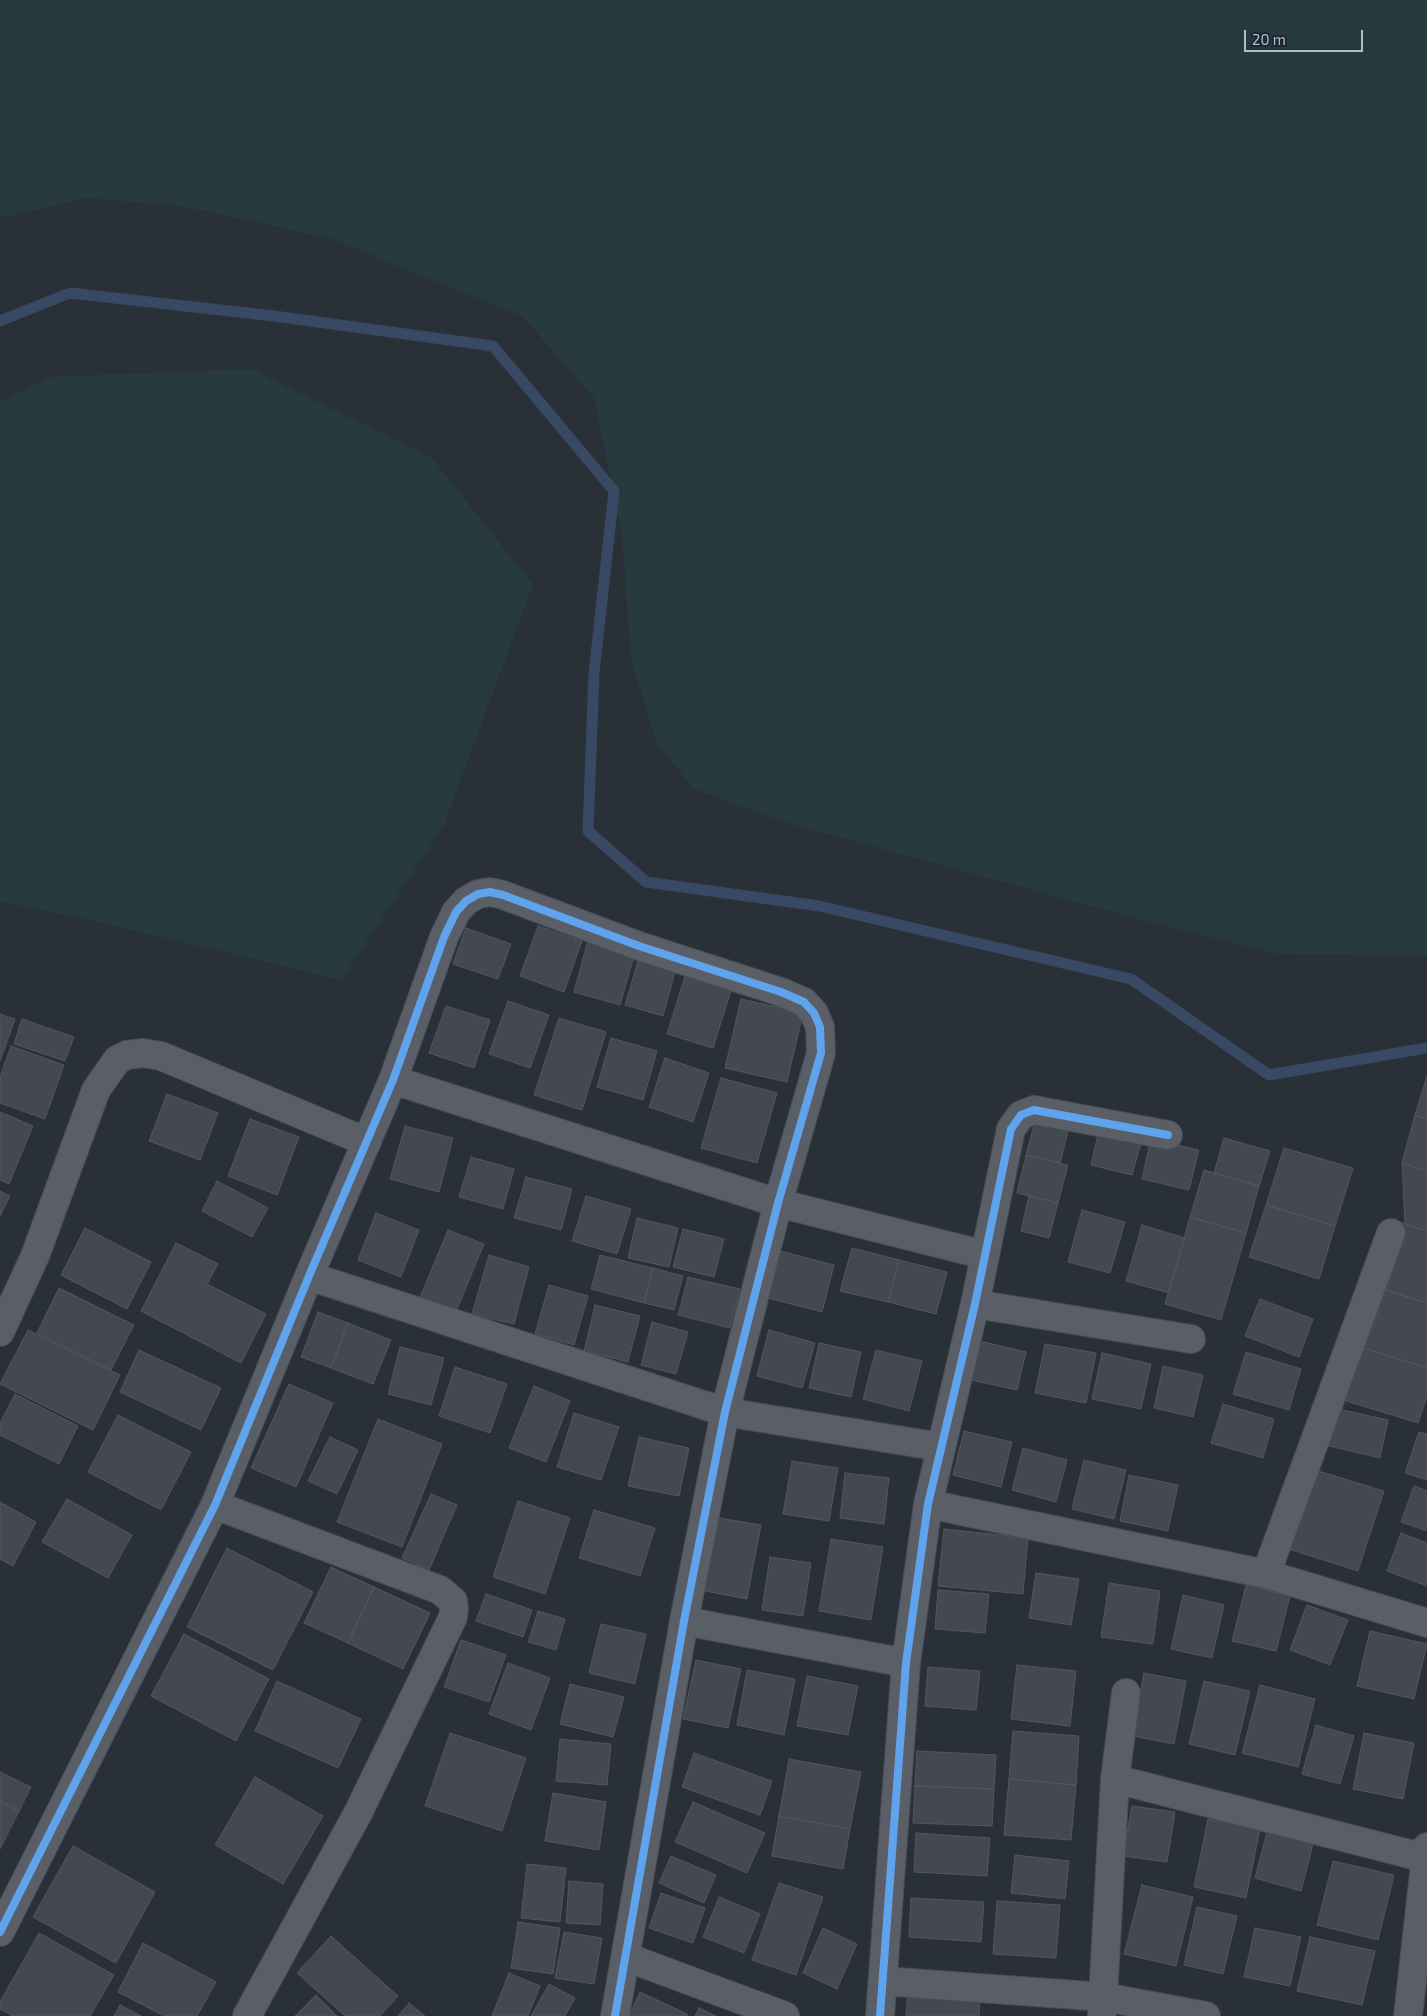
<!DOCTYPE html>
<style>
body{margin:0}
#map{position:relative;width:1427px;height:2016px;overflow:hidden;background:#2a3038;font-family:"Exo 2",sans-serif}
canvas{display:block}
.scale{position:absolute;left:1244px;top:30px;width:119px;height:22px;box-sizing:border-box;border:2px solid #b4bcc9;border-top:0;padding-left:6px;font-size:15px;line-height:18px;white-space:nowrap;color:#b4bcc9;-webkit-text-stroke:4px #1d2633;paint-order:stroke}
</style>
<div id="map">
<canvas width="1427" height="2016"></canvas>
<div class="scale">20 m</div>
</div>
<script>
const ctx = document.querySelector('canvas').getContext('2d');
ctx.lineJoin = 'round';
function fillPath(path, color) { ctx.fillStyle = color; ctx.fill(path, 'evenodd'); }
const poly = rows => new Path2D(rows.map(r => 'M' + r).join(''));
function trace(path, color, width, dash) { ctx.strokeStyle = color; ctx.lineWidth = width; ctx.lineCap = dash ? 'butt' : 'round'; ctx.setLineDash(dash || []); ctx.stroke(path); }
fillPath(poly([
 [0,0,1427,0,1427,956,1279,954,1131,917,788,823,694,789,657,744,631,660,622,534,594,398,523,317,332,239,182,206,87,198,0,218],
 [251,369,432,458,533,585,443,827,341,980,120,927,0,901,0,402,48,377]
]), '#273a3e');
trace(poly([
 [0,321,70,293,274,316,493,346,614,491,594,673,588,831,646,882,819,906,1131,979,1269,1075,1427,1048]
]), '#384963', 11);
const building = poly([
 [538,926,582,941,564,992,520,976,538,926],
 [466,928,511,944,498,979,453,964,466,928],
 [588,940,635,953,620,1005,574,992,588,940],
 [638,961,675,972,663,1016,625,1005,638,961],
 [687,970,733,984,713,1048,667,1034,687,970],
 [741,999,803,1013,787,1082,725,1068,741,999],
 [508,1001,549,1015,530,1068,489,1054,508,1001],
 [446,1006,490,1020,474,1068,429,1053,446,1006],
 [0,1014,15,1019,0,1061,0,1014],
 [559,1018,606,1032,582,1110,534,1095,559,1018],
 [22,1019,74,1037,65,1061,14,1044,22,1019],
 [611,1038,657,1051,643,1100,597,1087,611,1038],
 [11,1046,64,1065,45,1119,0,1103,0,1077,11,1046],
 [665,1058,709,1073,693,1122,649,1107,665,1058],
 [1427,1076,1427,1119,1415,1115,1427,1076],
 [721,1078,777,1093,757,1163,701,1148,721,1078],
 [167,1094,218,1113,200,1160,149,1141,167,1094],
 [0,1112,33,1126,9,1184,0,1180,0,1112],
 [1415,1115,1427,1119,1427,1171,1402,1163,1415,1115],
 [1036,1118,1069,1127,1060,1163,1026,1155,1036,1118],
 [250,1119,299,1137,277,1195,228,1176,250,1119],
 [405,1126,453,1138,439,1192,390,1179,405,1126],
 [1100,1126,1143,1136,1132,1175,1091,1165,1100,1126],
 [1224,1138,1270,1151,1259,1186,1214,1173,1224,1138],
 [1151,1139,1199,1150,1189,1190,1142,1179,1151,1139],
 [1284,1148,1353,1168,1335,1226,1266,1205,1284,1148],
 [1026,1155,1068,1165,1058,1203,1017,1193,1026,1155],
 [471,1157,514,1169,503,1209,459,1197,471,1157],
 [1402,1163,1427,1171,1427,1231,1405,1224,1402,1163],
 [1204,1170,1259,1186,1246,1233,1190,1217,1204,1170],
 [526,1177,572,1189,561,1230,514,1218,526,1177],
 [217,1181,268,1208,252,1237,202,1211,217,1181],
 [0,1191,10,1196,0,1216,0,1191],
 [586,1196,631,1209,617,1254,572,1241,586,1196],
 [1029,1196,1058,1203,1049,1238,1021,1231,1029,1196],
 [1266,1205,1335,1226,1319,1279,1249,1257,1266,1205],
 [1082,1210,1125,1222,1110,1273,1068,1262,1082,1210],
 [376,1213,419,1230,401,1277,358,1260,376,1213],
 [1190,1217,1246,1233,1221,1320,1165,1304,1190,1217],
 [637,1218,678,1228,669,1267,628,1258,637,1218],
 [1397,1221,1427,1231,1427,1303,1376,1287,1397,1221],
 [1142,1225,1185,1238,1169,1293,1126,1281,1142,1225],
 [85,1228,151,1262,127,1309,61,1275,85,1228],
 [683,1229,724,1239,714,1277,673,1267,683,1229],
 [448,1230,484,1244,455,1314,419,1300,448,1230],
 [176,1243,218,1264,207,1284,266,1314,241,1363,141,1311,176,1243],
 [852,1248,899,1260,888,1302,840,1291,852,1248],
 [780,1251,834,1265,822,1312,768,1298,780,1251],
 [489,1255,529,1267,514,1324,472,1314,489,1255],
 [600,1255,653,1268,644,1303,591,1289,600,1255],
 [899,1260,947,1272,936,1314,888,1302,899,1260],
 [653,1268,683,1276,674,1310,644,1303,653,1268],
 [688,1277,740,1289,730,1328,678,1315,688,1277],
 [549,1285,588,1296,574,1345,535,1334,549,1285],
 [1376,1287,1427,1303,1427,1368,1357,1346,1376,1287],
 [59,1288,134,1325,111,1370,37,1333,59,1288],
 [1260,1299,1313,1319,1299,1357,1245,1336,1260,1299],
 [595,1305,640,1316,628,1362,584,1351,595,1305],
 [318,1312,348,1323,331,1368,301,1357,318,1312],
 [652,1322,688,1332,676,1374,641,1365,652,1322],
 [348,1323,391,1340,373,1384,331,1368,348,1323],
 [28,1330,120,1375,93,1430,0,1384,28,1330],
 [769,1330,815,1343,802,1388,757,1376,769,1330],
 [980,1341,1026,1352,1017,1390,971,1380,980,1341],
 [819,1343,861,1352,851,1397,809,1388,819,1343],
 [1045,1344,1096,1353,1086,1403,1035,1393,1045,1344],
 [1357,1346,1427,1368,1427,1396,1418,1423,1340,1399,1357,1346],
 [400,1347,444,1358,431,1405,388,1394,400,1347],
 [139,1350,221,1388,201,1430,120,1392,139,1350],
 [876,1350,922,1361,909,1411,863,1399,876,1350],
 [1246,1352,1301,1369,1289,1410,1233,1394,1246,1352],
 [1102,1353,1151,1364,1141,1409,1092,1399,1102,1353],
 [1163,1366,1203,1375,1193,1417,1154,1408,1163,1366],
 [455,1367,507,1384,490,1433,439,1416,455,1367],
 [289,1384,333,1403,296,1487,251,1468,289,1384],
 [534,1386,570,1401,546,1462,509,1448,534,1386],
 [15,1394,78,1426,59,1464,0,1435,0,1423,15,1394],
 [1223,1404,1274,1419,1263,1458,1211,1443,1223,1404],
 [1333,1408,1388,1420,1380,1458,1325,1445,1333,1408],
 [574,1413,619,1427,601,1480,557,1467,574,1413],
 [118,1415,191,1452,161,1510,88,1472,118,1415],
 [378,1419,442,1444,402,1547,337,1522,378,1419],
 [964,1431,1012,1442,1001,1487,953,1475,964,1431],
 [1419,1432,1427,1434,1427,1480,1405,1473,1419,1432],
 [330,1437,358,1450,337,1494,308,1481,330,1437],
 [639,1437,689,1448,679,1496,628,1486,639,1437],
 [1023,1448,1067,1460,1056,1502,1012,1490,1023,1448],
 [1084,1460,1126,1470,1114,1519,1072,1509,1084,1460],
 [792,1461,838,1468,829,1521,783,1514,792,1461],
 [1315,1470,1384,1491,1358,1571,1289,1549,1315,1470],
 [845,1473,889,1478,884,1524,840,1518,845,1473],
 [1129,1475,1178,1485,1168,1531,1120,1521,1129,1475],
 [1414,1486,1427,1491,1427,1531,1401,1522,1414,1486],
 [431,1494,457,1505,429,1570,402,1558,431,1494],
 [67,1499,132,1535,108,1578,42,1542,67,1499],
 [518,1501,570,1518,545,1594,493,1577,518,1501],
 [0,1502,36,1522,13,1566,0,1559,0,1502],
 [594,1510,655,1528,640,1576,579,1558,594,1510],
 [713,1517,761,1525,747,1599,700,1590,713,1517],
 [944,1529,1028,1538,1023,1594,938,1586,944,1529],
 [1401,1533,1427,1543,1427,1586,1387,1571,1401,1533],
 [831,1539,883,1547,871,1620,819,1611,831,1539],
 [227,1548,313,1592,273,1670,187,1627,227,1548],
 [770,1557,811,1563,803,1616,762,1610,770,1557],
 [331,1567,374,1587,348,1643,304,1623,331,1567],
 [1036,1573,1079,1579,1071,1625,1029,1618,1036,1573],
 [1109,1583,1160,1591,1153,1644,1101,1637,1109,1583],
 [1246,1585,1290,1596,1276,1651,1232,1641,1246,1585],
 [374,1587,430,1613,403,1669,348,1643,374,1587],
 [938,1590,989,1594,985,1633,935,1629,938,1590],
 [486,1594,532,1610,523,1637,476,1621,486,1594],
 [1183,1595,1224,1605,1212,1658,1171,1649,1183,1595],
 [1307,1605,1348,1620,1330,1665,1290,1650,1307,1605],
 [538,1611,565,1619,556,1650,528,1642,538,1611],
 [601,1624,646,1634,635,1684,589,1673,601,1624],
 [1370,1631,1427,1644,1414,1699,1357,1686,1370,1631],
 [184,1634,269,1679,236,1741,151,1696,184,1634],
 [461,1640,506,1655,489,1702,444,1687,461,1640],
 [696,1660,741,1669,728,1728,683,1719,696,1660],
 [508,1663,550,1678,531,1730,489,1714,508,1663],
 [1017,1665,1076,1671,1070,1726,1011,1719,1017,1665],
 [928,1667,980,1671,976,1710,925,1706,928,1667],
 [747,1670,795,1679,784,1735,737,1725,747,1670],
 [1144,1673,1186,1681,1174,1744,1133,1736,1144,1673],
 [807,1676,858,1686,848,1735,797,1726,807,1676],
 [277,1681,361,1719,338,1768,255,1731,277,1681],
 [1204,1681,1250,1691,1235,1755,1189,1744,1204,1681],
 [570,1684,624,1697,613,1737,560,1724,570,1684],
 [1260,1685,1315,1699,1298,1767,1242,1753,1260,1685],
 [1316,1725,1354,1736,1340,1784,1302,1774,1316,1725],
 [1013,1731,1079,1736,1076,1785,1009,1779,1013,1731],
 [450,1733,526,1758,502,1831,425,1806,450,1733],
 [1364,1733,1414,1743,1403,1799,1353,1789,1364,1733],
 [560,1739,611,1744,607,1785,556,1781,560,1739],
 [917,1751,996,1755,994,1789,915,1786,917,1751],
 [694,1753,772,1781,760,1815,682,1787,694,1753],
 [789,1759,861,1772,850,1829,779,1816,789,1759],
 [0,1772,31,1787,19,1811,0,1801,0,1772],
 [255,1777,323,1816,283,1884,215,1845,255,1777],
 [1009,1779,1076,1785,1071,1840,1004,1835,1009,1779],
 [915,1786,994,1789,992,1826,913,1823,915,1786],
 [553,1793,606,1802,599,1850,545,1841,553,1793],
 [0,1801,19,1811,0,1849,0,1801],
 [693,1802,765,1833,747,1873,675,1842,693,1802],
 [1132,1806,1175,1812,1167,1862,1123,1856,1132,1806],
 [779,1816,850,1829,843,1869,772,1856,779,1816],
 [1208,1819,1260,1829,1246,1898,1194,1887,1208,1819],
 [1267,1832,1313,1844,1301,1891,1255,1878,1267,1832],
 [916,1833,990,1838,987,1876,914,1872,916,1833],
 [73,1846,155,1892,116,1963,33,1917,73,1846],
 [1015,1855,1069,1861,1065,1899,1011,1893,1015,1855],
 [671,1856,716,1875,704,1903,659,1883,671,1856],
 [1333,1861,1394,1875,1378,1940,1317,1925,1333,1861],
 [527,1864,566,1868,560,1922,521,1918,527,1864],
 [569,1881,603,1884,600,1925,566,1923,569,1881],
 [779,1883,823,1897,796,1975,752,1960,779,1883],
 [1142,1885,1193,1897,1176,1966,1124,1954,1142,1885],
 [661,1893,705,1908,693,1943,649,1928,661,1893],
 [719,1897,760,1914,744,1953,703,1937,719,1897],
 [911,1898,984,1902,981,1942,909,1937,911,1898],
 [997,1901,1060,1905,1056,1958,993,1954,997,1901],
 [1197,1907,1237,1916,1223,1974,1184,1965,1197,1907],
 [518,1922,560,1928,553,1974,511,1968,518,1922],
 [823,1928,857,1944,837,1989,803,1973,823,1928],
 [1255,1928,1301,1937,1290,1986,1244,1977,1255,1928],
 [564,1932,602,1938,594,1984,555,1978,564,1932],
 [39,1933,114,1975,90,2016,13,2016,0,2009,0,2002,39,1933],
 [331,1936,398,1996,380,2016,345,2016,297,1973,331,1936],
 [1310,1937,1375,1951,1362,2005,1297,1991,1310,1937],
 [143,1943,216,1982,197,2016,164,2016,118,1992,143,1943],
 [509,1973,540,1986,528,2016,492,2016,509,1973],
 [549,1984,575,1998,565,2016,531,2016,549,1984],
 [908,1991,980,1995,979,2016,906,2016,908,1991],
 [640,1992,687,2014,687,2016,629,2016,640,1992],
 [316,1995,337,2016,295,2016,316,1995],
 [409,2003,425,2016,398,2016,409,2003],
 [120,2005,141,2016,114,2016,120,2005],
 [699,2008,716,2016,695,2016,699,2008]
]);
fillPath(building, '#444950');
trace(building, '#52575f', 1);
const street = poly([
 [393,1080,778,1203,985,1255],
 [1391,1233,1266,1574,1427,1623],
 [309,1276,725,1412,941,1447],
 [975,1304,1191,1339],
 [0,1332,35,1256,96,1090,117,1060,127,1055,143,1053,161,1056,367,1142],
 [928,1504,1266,1574],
 [215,1505,440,1590,453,1601,454,1609,453,1617,358,1813,247,2016],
 [684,1621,906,1663],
 [1115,1779,1425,1858],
 [0,1932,215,1505,309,1276,393,1080,444,937,456,912,466,901,478,894,490,892,503,895,639,946,781,992,804,1002,814,1013,820,1027,821,1053,778,1203,725,1412,684,1621,615,2016],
 [626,1957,785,2016],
 [883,1981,1104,1997,1206,2016],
 [880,2016,906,1663,928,1504,975,1304,1011,1129,1021,1115,1034,1110,1168,1135],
 [1102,2016,1115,1779,1126,1693],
 [1408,2016,1427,1847]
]);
trace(street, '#484c53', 30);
trace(street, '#5a5e66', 28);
trace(poly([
 [0,1932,215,1505,309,1276,393,1080,444,937,456,912,466,901,478,894,490,892,503,895,639,946,781,992,804,1002,814,1013,820,1027,821,1053,778,1203,725,1412,684,1621,615,2016],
 [880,2016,906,1663,928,1504,975,1304,1011,1129,1021,1115,1034,1110,1168,1135]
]), '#60a3ed', 8);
</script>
